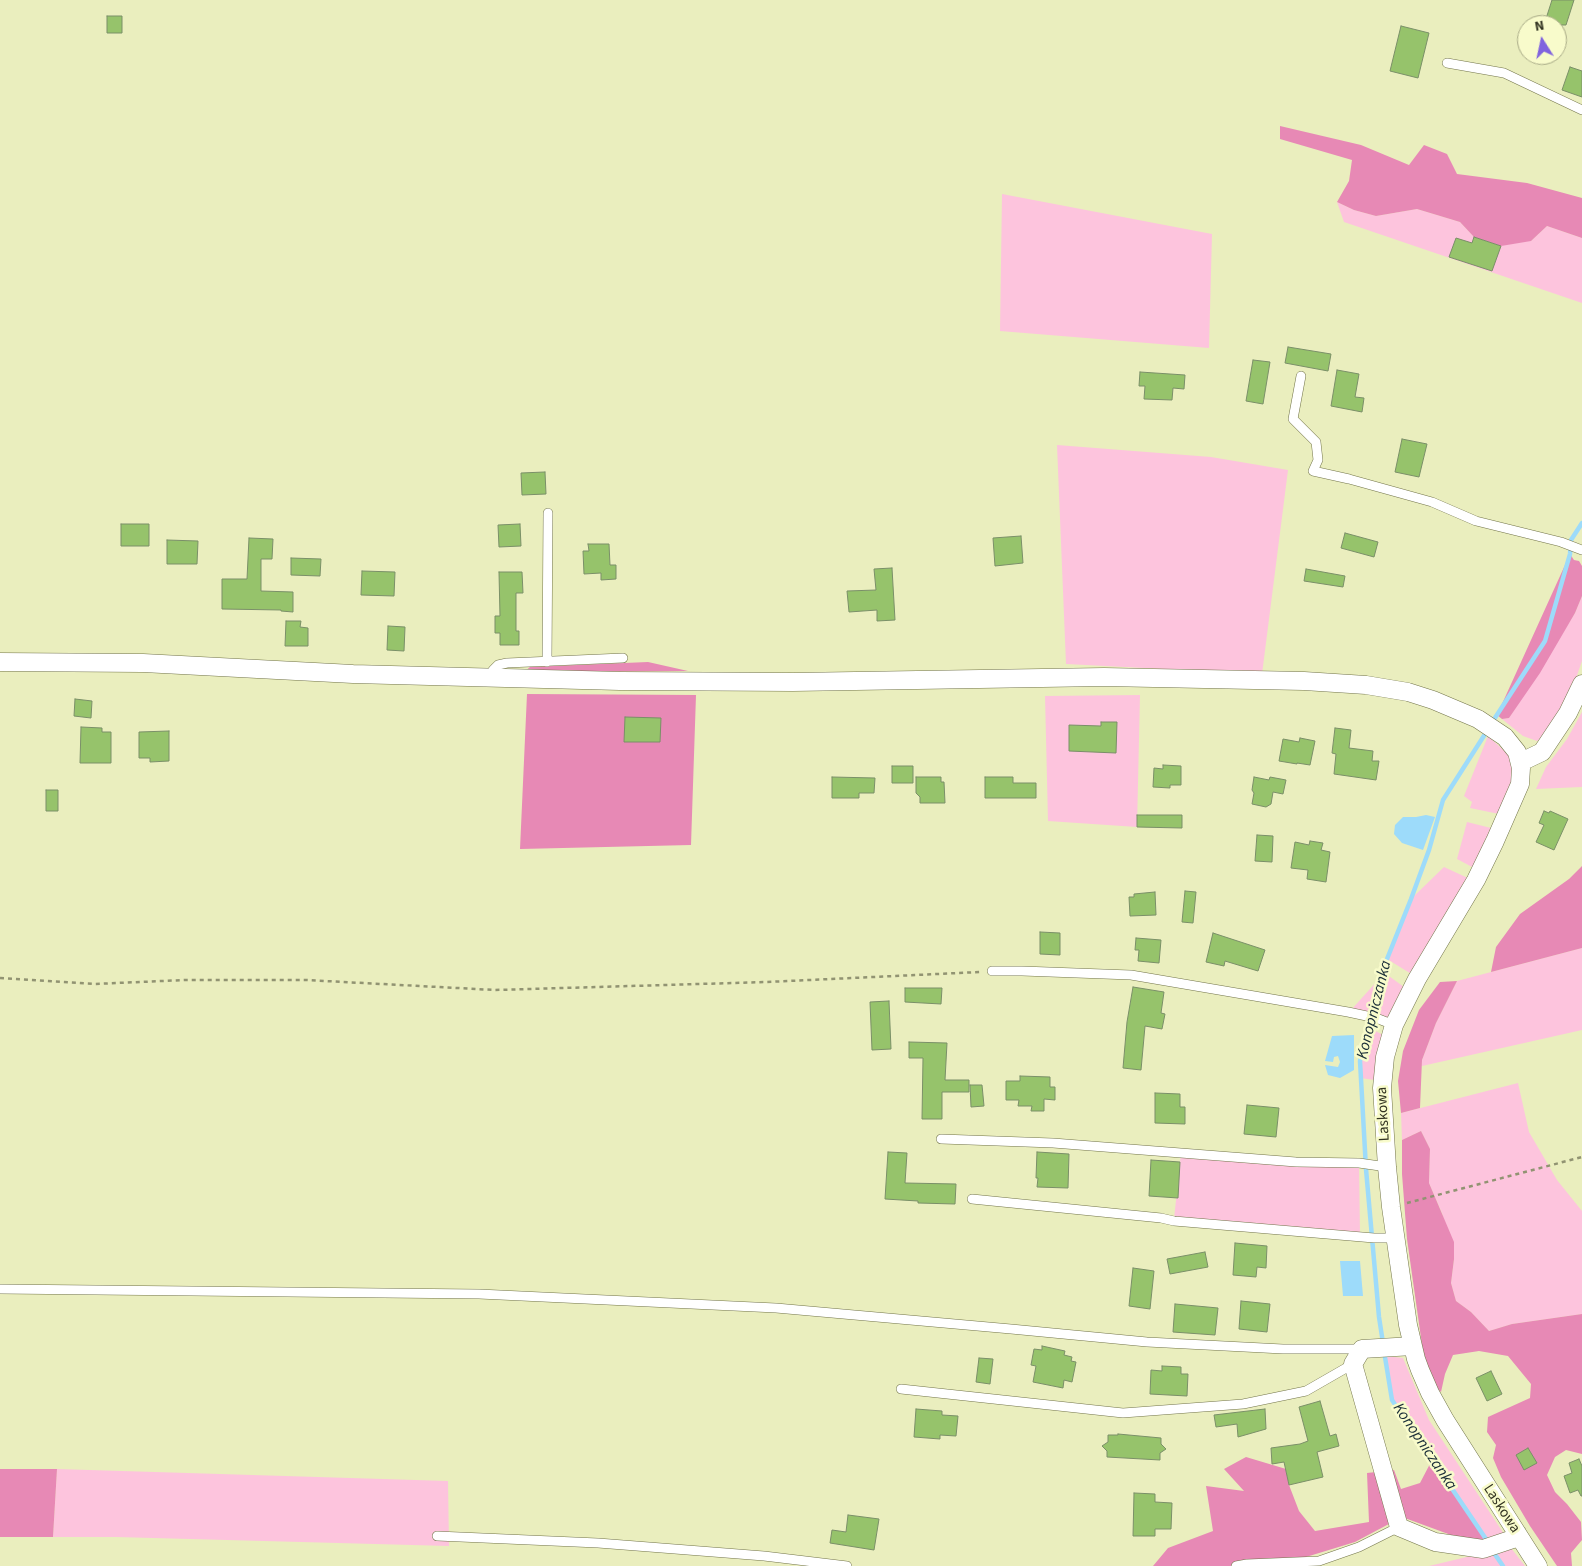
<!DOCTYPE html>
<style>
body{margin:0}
#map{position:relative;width:1582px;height:1566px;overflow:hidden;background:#eaeebe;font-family:"Source Sans 3",sans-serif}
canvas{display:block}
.north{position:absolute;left:1517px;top:15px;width:50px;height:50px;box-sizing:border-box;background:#f8fbcb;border:1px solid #a9ab87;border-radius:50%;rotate:350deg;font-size:14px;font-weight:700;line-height:20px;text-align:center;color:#333422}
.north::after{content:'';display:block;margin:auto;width:18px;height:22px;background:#8063de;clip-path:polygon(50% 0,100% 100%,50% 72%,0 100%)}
</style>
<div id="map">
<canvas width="1582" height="1566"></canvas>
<div class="north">N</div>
</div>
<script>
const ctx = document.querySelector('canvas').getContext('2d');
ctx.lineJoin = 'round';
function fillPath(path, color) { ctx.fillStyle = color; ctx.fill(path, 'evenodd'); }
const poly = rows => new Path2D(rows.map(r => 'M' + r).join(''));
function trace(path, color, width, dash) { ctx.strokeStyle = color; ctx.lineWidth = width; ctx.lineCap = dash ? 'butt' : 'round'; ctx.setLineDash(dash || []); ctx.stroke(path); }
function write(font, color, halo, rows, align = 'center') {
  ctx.font = font + ' "Source Sans 3",sans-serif'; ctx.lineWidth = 5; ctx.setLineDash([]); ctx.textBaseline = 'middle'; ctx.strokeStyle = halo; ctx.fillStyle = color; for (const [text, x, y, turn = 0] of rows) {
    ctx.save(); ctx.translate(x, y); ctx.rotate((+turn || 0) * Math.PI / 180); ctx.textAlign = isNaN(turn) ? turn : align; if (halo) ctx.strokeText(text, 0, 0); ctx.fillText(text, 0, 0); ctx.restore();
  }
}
fillPath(poly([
 [1002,194,1212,234,1209,348,1000,331],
 [1337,202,1354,210,1376,216,1417,209,1460,222,1474,237,1531,241,1547,226,1582,238,1582,303,1344,222],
 [1057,445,1211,457,1288,470,1262,674,1066,664],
 [1582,596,1582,661,1572,690,1551,729,1537,741,1523,736,1502,719,1509,718,1575,613],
 [1140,695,1137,827,1048,821,1045,696],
 [1582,712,1582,787,1536,789,1546,767,1567,739],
 [1488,736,1510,756,1513,769,1511,788,1499,814,1470,808,1472,802,1464,796],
 [1467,822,1495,829,1474,868,1457,859],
 [1444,867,1470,879,1413,975,1387,959,1411,899],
 [1582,948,1582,1030,1422,1066,1422,1060,1436,1023,1457,981],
 [1382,971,1404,987,1387,1024,1351,1010,1379,979],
 [1368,1027,1383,1035,1375,1080,1360,1078,1360,1061],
 [1518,1083,1529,1132,1557,1180,1582,1211,1582,1314,1512,1324,1489,1331,1471,1312,1456,1301,1451,1283,1454,1259,1442,1213,1429,1183,1430,1149,1421,1131,1402,1140,1401,1113],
 [1181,1153,1359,1163,1360,1236,1174,1219],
 [1385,1356,1403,1358,1429,1420,1504,1534,1488,1542,1432,1460,1392,1400],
 [57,1469,448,1481,449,1546,116,1537,53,1537],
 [1511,1548,1525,1566,1429,1566,1500,1549]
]), '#fdc4dd');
fillPath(poly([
 [1280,126,1361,145,1409,165,1424,145,1447,154,1457,174,1527,183,1582,198,1582,238,1547,226,1531,241,1501,246,1474,237,1460,222,1417,209,1376,216,1354,210,1337,202,1349,181,1352,160,1280,139],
 [1570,554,1574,560,1579,561,1582,566,1582,596,1575,613,1540,673,1509,718,1502,719,1497,715],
 [648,662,688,671,524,672,530,667],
 [527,694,696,695,691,845,520,849],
 [1582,866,1582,948,1491,972,1496,947,1520,914,1569,879],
 [1457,981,1436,1023,1422,1060,1420,1108,1401,1113,1398,1081,1403,1051,1419,1010,1440,982],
 [1421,1131,1430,1149,1429,1183,1454,1242,1454,1259,1451,1283,1456,1301,1471,1312,1489,1331,1512,1324,1582,1314,1582,1454,1566,1450,1555,1457,1547,1475,1555,1492,1567,1504,1581,1522,1582,1540,1571,1553,1572,1566,1557,1566,1530,1526,1501,1477,1493,1458,1496,1445,1487,1432,1488,1417,1530,1398,1531,1384,1508,1356,1479,1351,1453,1355,1445,1374,1441,1392,1432,1384,1424,1359,1407,1239,1402,1174,1402,1140],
 [1246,1457,1286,1469,1289,1485,1299,1511,1315,1531,1369,1522,1367,1473,1394,1470,1401,1489,1420,1483,1432,1460,1488,1542,1470,1542,1402,1517,1355,1542,1306,1557,1309,1566,1153,1566,1168,1548,1213,1531,1206,1486,1244,1491,1224,1469],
 [0,1469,57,1469,53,1537,0,1537]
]), '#e789b5');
fillPath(poly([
 [1426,815,1435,817,1423,850,1402,843,1394,834,1395,825,1403,817,1416,817],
 [1354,1035,1354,1070,1340,1078,1328,1075,1325,1065,1338,1067,1340,1062,1338,1056,1334,1057,1333,1062,1325,1061,1332,1036],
 [1360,1261,1363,1296,1343,1296,1340,1261]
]), '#9ddbfa');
trace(poly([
 [1491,724,1545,641,1570,554,1571,540,1582,523],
 [1383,1343,1379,1317,1366,1169,1360,1061,1371,1012,1387,959,1411,899,1429,850,1443,800,1487,731],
 [1384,1351,1392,1400,1488,1542],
 [1494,1553,1503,1566]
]), '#9ddbfa', 4.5);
const building = poly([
 [1552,0,1574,0,1566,25,1544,25,1552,0],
 [107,16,122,16,122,33,107,33,107,16],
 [1401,26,1429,33,1418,78,1390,71,1401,26],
 [1570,67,1582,71,1582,97,1562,90,1570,67],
 [1474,237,1501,246,1492,271,1449,257,1456,238,1472,243,1474,237],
 [1288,347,1331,354,1328,371,1285,363,1288,347],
 [1253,360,1270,362,1263,404,1246,401,1253,360],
 [1337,370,1359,374,1355,397,1364,398,1362,412,1331,406,1337,370],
 [1140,372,1185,375,1184,389,1173,388,1172,400,1144,399,1145,386,1139,386,1140,372],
 [1402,439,1427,444,1419,477,1395,472,1402,439],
 [545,472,546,494,522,495,521,473,545,472],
 [121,524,149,524,149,546,121,546,121,524],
 [520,524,521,546,499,547,498,525,520,524],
 [1345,533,1378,542,1374,557,1341,548,1345,533],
 [1021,536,1023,563,995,566,993,538,1021,536],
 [249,538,273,539,272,559,261,559,261,591,293,592,293,612,281,611,281,610,222,609,222,579,247,579,249,538],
 [167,540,198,541,197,564,167,564,167,540],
 [588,544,609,544,610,565,616,565,616,579,601,580,601,573,584,574,583,551,589,551,588,544],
 [291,558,321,559,320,576,291,575,291,558],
 [892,568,895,620,877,621,877,610,849,612,847,591,876,590,874,569,892,568],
 [1306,569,1345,576,1343,587,1304,581,1306,569],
 [362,571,395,572,394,596,361,595,362,571],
 [499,572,522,572,523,593,516,593,516,631,519,631,519,645,500,645,500,633,495,633,495,616,500,616,499,572],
 [286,621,301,621,300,627,308,628,308,646,285,646,286,621],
 [388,626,405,627,404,651,387,650,388,626],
 [75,699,92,701,91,718,74,716,75,699],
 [625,717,661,718,660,742,624,742,625,717],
 [1101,722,1117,722,1116,753,1069,751,1069,725,1101,726,1101,722],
 [81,727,102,728,102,732,111,732,111,763,80,763,81,727],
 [1335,728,1351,730,1349,748,1373,751,1372,761,1379,761,1376,780,1334,774,1336,754,1332,753,1335,728],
 [169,731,169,761,150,762,150,758,139,758,139,732,169,731],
 [1300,738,1315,741,1310,765,1297,763,1297,764,1279,761,1283,739,1299,742,1300,738],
 [1163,765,1181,766,1181,785,1170,785,1170,788,1153,787,1154,768,1163,769,1163,765],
 [892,766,913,766,913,783,892,783,892,766],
 [832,777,875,778,874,793,859,793,859,798,832,798,832,777],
 [916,777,941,777,941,782,944,782,945,803,920,803,920,797,916,793,916,777],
 [985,777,1013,777,1013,783,1036,783,1036,798,985,798,985,777],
 [1254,777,1269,780,1270,777,1286,780,1283,794,1273,792,1271,804,1266,807,1252,804,1254,793,1252,790,1254,777],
 [46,790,58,790,58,811,46,811,46,790],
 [1544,811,1549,813,1550,811,1568,819,1554,850,1536,842,1544,825,1539,823,1544,811],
 [1137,815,1182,815,1182,828,1137,827,1137,815],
 [1257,835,1273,836,1272,862,1255,861,1257,835],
 [1310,841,1323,843,1321,850,1330,852,1326,882,1307,879,1308,870,1291,868,1295,842,1309,845,1310,841],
 [1185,891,1196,892,1193,923,1182,922,1185,891],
 [1155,892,1156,915,1130,916,1129,897,1134,897,1134,894,1155,892],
 [1040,932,1060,933,1060,955,1040,954,1040,932],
 [1213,933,1265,950,1258,971,1225,961,1224,966,1206,962,1213,933],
 [1136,938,1161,940,1159,963,1138,961,1139,950,1135,950,1136,938],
 [1133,987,1164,992,1161,1013,1165,1014,1162,1029,1145,1026,1141,1070,1123,1068,1127,1022,1133,987],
 [905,988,942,988,941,1004,905,1002,905,988],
 [889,1001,891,1049,872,1050,870,1002,889,1001],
 [909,1042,947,1043,945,1080,969,1080,969,1092,942,1092,942,1119,922,1119,923,1058,909,1058,909,1042],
 [1020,1076,1050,1077,1050,1087,1055,1087,1055,1100,1044,1099,1044,1111,1031,1111,1032,1106,1018,1106,1019,1100,1006,1100,1006,1081,1020,1081,1020,1076],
 [970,1085,982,1085,984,1106,971,1107,970,1085],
 [1155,1093,1180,1094,1180,1107,1185,1107,1185,1124,1155,1123,1155,1093],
 [1247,1105,1279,1108,1276,1137,1244,1134,1247,1105],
 [888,1152,907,1153,905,1183,956,1184,955,1204,918,1203,918,1201,885,1199,888,1152],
 [1037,1152,1069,1154,1068,1188,1037,1187,1038,1178,1036,1178,1037,1152],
 [1151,1160,1180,1162,1178,1198,1149,1196,1151,1160],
 [1235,1243,1267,1246,1266,1268,1257,1267,1256,1277,1233,1275,1235,1243],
 [1205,1252,1208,1267,1170,1274,1167,1259,1205,1252],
 [1133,1268,1154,1271,1150,1309,1129,1306,1133,1268],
 [1241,1301,1270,1304,1267,1332,1239,1329,1241,1301],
 [1175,1304,1218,1308,1215,1335,1173,1332,1175,1304],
 [1042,1346,1065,1351,1064,1355,1072,1357,1071,1361,1076,1362,1072,1382,1064,1380,1063,1388,1033,1382,1036,1366,1031,1365,1034,1349,1042,1350,1042,1346],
 [979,1358,993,1359,990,1384,976,1382,979,1358],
 [1162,1366,1181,1367,1181,1374,1188,1374,1187,1396,1150,1394,1151,1370,1162,1371,1162,1366],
 [1491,1371,1502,1394,1487,1401,1476,1378,1491,1371],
 [1320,1401,1330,1436,1336,1434,1339,1446,1317,1452,1323,1477,1289,1485,1284,1462,1272,1464,1271,1448,1300,1444,1308,1441,1299,1407,1320,1401],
 [916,1409,942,1411,942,1415,958,1416,956,1436,940,1435,940,1439,914,1437,916,1409],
 [1265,1409,1266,1429,1238,1437,1237,1424,1216,1427,1214,1415,1265,1409],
 [1118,1434,1161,1438,1161,1444,1166,1449,1160,1453,1160,1460,1107,1457,1107,1451,1102,1446,1108,1442,1108,1435,1118,1435,1118,1434],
 [1528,1448,1537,1463,1524,1470,1516,1455,1528,1448],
 [1579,1459,1582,1466,1582,1496,1581,1496,1578,1490,1570,1493,1564,1476,1572,1473,1569,1463,1579,1459],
 [1134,1493,1155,1494,1155,1502,1172,1503,1171,1529,1155,1529,1155,1536,1133,1536,1134,1493],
 [848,1515,879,1519,874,1550,830,1543,832,1530,846,1532,848,1515]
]);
fillPath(building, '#96c36b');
trace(building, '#7a8f68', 1);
const service = poly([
 [1447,63,1504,73,1582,110],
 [1301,376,1293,419,1316,442,1318,460,1313,471,1349,479,1432,502,1476,521,1561,542,1582,550],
 [547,662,548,513],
 [491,678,493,670,498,665,507,663,623,658],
 [992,971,1022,971,1131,975,1348,1012,1376,1018,1394,1025],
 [941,1139,1053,1143,1296,1162,1359,1163,1387,1167],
 [972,1199,1161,1218,1174,1221,1374,1238,1396,1238],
 [0,1289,479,1294,776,1308,1011,1329,1147,1342,1283,1349,1362,1349],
 [901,1389,1123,1413,1243,1404,1306,1391,1353,1364],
 [437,1536,598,1543,764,1556,847,1566],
 [1236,1566,1247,1564,1319,1561,1359,1547,1399,1527]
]);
const minor = poly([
 [0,662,143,663,353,674,620,681,793,682,1104,677,1304,681,1366,685,1408,692,1433,700,1478,719,1505,737,1517,752,1521,768,1520,784,1495,841,1476,880,1417,979,1394,1025,1385,1057,1382,1088,1387,1167,1391,1207,1408,1325,1416,1359,1420,1370,1430,1393,1445,1420,1538,1566],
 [1521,762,1542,752,1568,713,1582,684],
 [1413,1346,1362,1349,1353,1364,1399,1527,1435,1542,1483,1549,1513,1539,1517,1533]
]);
trace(service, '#73754a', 10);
trace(minor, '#73754a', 19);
trace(poly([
 [0,978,94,984,185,980,306,980,495,990,767,982,980,972],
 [1407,1203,1582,1157]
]), '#919372', 2.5, [4, 4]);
trace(service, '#fff', 9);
trace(minor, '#fff', 18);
write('15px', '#333422', '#f8fbcb', [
 ["Laskowa",1384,1114,-93],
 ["Laskowa",1501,1509,57]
]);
write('italic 16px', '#192d37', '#f8fbcb', [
 ["Konopniczanka",1375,1010,-76],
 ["Konopniczanka",1424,1447,56]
]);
</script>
